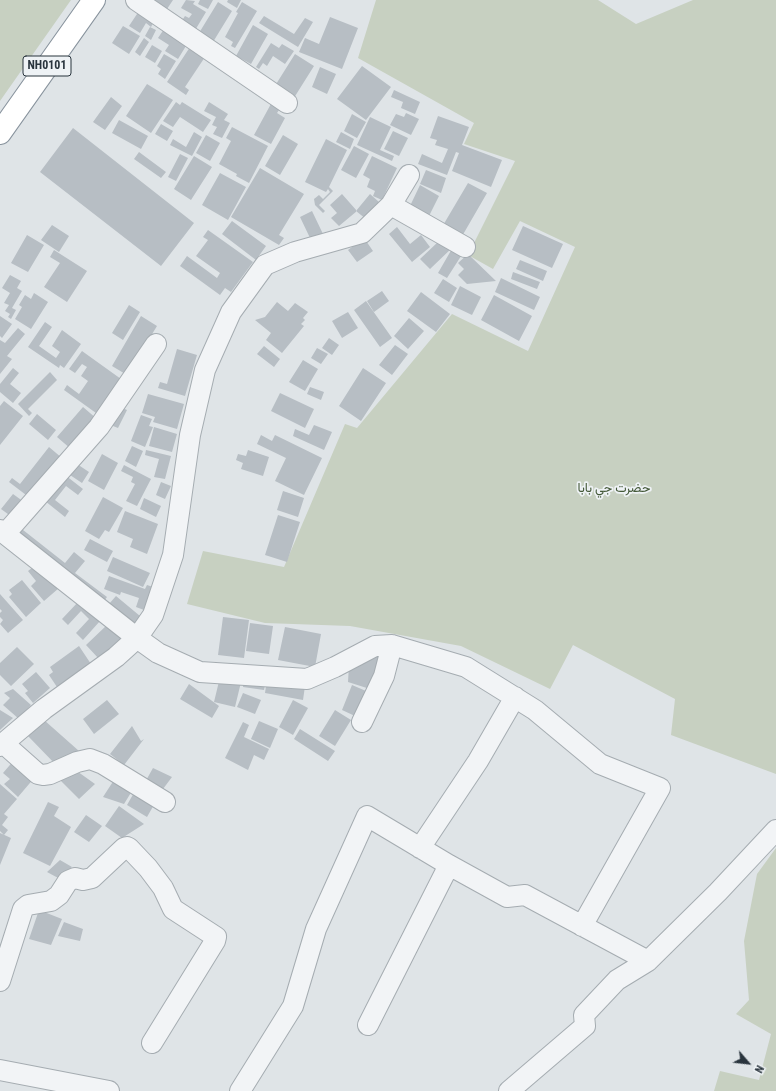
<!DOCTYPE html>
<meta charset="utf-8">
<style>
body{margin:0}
#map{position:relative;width:776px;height:1091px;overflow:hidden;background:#dfe4e7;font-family:"Roboto Condensed",sans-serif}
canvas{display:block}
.north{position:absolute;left:728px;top:1043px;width:40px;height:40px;-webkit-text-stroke:3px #eef2f5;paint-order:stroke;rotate:118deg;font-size:11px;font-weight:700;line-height:16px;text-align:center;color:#29343d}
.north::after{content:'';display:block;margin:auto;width:14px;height:18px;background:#29343d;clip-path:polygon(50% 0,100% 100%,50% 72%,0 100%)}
</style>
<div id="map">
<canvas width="776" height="1091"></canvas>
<div class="north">N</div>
</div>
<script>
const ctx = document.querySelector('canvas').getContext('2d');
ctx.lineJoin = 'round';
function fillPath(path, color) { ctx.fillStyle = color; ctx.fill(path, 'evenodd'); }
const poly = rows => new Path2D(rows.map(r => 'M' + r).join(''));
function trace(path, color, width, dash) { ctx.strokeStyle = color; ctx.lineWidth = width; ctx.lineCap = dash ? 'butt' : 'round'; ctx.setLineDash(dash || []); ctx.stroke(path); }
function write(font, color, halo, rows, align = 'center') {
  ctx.font = font + ' "Roboto Condensed",Vazirmatn,sans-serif'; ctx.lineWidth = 3.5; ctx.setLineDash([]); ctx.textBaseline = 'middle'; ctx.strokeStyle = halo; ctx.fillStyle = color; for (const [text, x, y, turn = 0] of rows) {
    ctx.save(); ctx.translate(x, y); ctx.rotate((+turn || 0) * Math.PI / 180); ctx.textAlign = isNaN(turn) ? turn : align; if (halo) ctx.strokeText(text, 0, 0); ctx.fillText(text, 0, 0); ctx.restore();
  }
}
fillPath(poly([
 [0,0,71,0,0,101],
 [376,0,598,0,636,24,693,0,776,0,776,774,671,735,675,699,573,645,550,689,461,646,350,626,265,623,187,604,203,551,284,567,345,424,357,428,452,314,528,351,575,247,520,221,493,269,468,255,515,161,464,144,474,123,358,58],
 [776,848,776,1091,714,1091,720,1071,759,1080,771,1034,736,1014,749,1000,744,941,757,874]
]), '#c7d0c1');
fillPath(poly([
 [155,0,173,0,163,15,151,6],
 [186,0,195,1,193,4,206,12,194,32,168,11,183,19,185,16,189,18,192,14,181,8],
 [200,0,213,0,208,9,198,4],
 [228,0,241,0,237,8,227,2],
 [218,2,232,11,213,42,199,33],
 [242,2,257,11,235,48,231,46,233,42,225,37,238,13,236,12],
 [141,8,156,18,151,27,146,23,140,33,129,26],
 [264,16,294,34,305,18,313,22,298,47,259,23],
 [330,17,358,28,342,69,299,52,305,38,319,44],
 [253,25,268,34,251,64,236,56],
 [123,26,140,36,129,54,112,43],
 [150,27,156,30,151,40,145,36],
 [164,29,189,41,178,59,165,51,169,45,158,38],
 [144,38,149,42,140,56,135,52],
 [271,43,279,48,282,44,294,51,285,64,273,56,267,66,263,63,259,69,256,67],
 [192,44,207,54,185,87,189,90,186,95,167,82],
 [152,45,162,51,155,63,145,57],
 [164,54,176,61,165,79,158,74,161,69,157,66],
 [295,54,314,66,292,101,273,89],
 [362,66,391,87,366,120,337,99],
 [320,67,336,74,327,94,312,87],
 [147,84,173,100,151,133,126,116],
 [394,90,420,102,415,114,401,108,403,102,391,97],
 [111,97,122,106,105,130,93,122],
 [176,102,180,105,182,102,211,120,203,132,180,117,173,127,163,121],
 [209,102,228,114,224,120,230,123,222,138,213,134,217,127,212,125,216,117,204,111],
 [272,102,281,107,277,113,285,118,271,144,254,135],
 [406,113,419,119,411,135,390,125,396,114,404,117],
 [352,114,366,122,357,138,344,131],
 [438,116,469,127,462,145,502,160,491,187,452,171,459,153,456,152,447,175,418,164,422,154,442,163,448,149,435,145,437,140,430,138],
 [370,117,391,127,380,150,394,156,392,161,357,145],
 [119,120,148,136,141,149,112,133],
 [161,124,173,131,167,141,155,134],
 [232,127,268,146,249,183,236,176,237,174,219,164,231,141,226,138],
 [73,128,194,223,161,266,40,172],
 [393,131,408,138,399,156,384,149],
 [194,132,202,137,192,156,170,145,173,139,186,147],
 [341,132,354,139,350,149,336,142],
 [206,135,220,143,210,161,196,153],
 [283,135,298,144,280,175,265,166],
 [326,139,347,150,329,187,333,191,319,205,325,211,323,213,315,205,314,199,319,195,323,199,330,192,328,189,326,192,305,182],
 [354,146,369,154,356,178,341,170],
 [139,152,166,172,161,178,134,159],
 [180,154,188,158,176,181,168,177],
 [194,156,212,167,191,200,174,189],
 [372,156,397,168,382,200,373,196,375,191,367,187,370,179,363,175],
 [260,168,304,194,279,235,284,238,279,245,231,217],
 [426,170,446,178,441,193,420,184],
 [220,173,246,187,228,220,202,205],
 [468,183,487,193,461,238,442,227],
 [420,185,439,196,429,216,410,206],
 [342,194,357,211,339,226,331,218,337,213,330,205],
 [370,194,379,202,366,219,356,211],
 [312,211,323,234,311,240,300,217],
 [232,221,266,246,256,260,222,234],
 [52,225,69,236,59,252,41,240],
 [523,226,563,244,552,268,512,250],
 [397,227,410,244,421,235,430,247,412,262,389,234],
 [208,230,253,262,231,292,225,288,220,295,180,266,187,256,217,278,220,273,196,256,208,240,203,237],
 [27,235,44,245,28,272,11,263],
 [364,238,373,251,357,262,348,250],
 [439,241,453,247,463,253,447,278,438,273,453,247,430,269,420,259],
 [54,250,87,271,67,302,44,287,60,263,50,257],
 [468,254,496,281,467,284,458,275,464,269,458,263],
 [520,260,547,271,543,281,516,269],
 [513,272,540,282,537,289,511,279],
 [10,275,21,281,17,288,22,291,12,308,16,310,11,319,8,317,10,314,5,311,9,305,4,303,10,293,2,288],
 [501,278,540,297,534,310,495,292],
 [443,279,457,288,449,302,434,293],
 [460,286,481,297,472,315,451,305],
 [382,291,389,301,374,312,367,301],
 [421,292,450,314,436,332,407,311],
 [34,293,48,302,31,329,15,319,22,307,19,305,25,295,31,299],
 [494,295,532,316,519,341,481,320],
 [366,301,392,338,380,347,354,310],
 [277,302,288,311,295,303,308,312,303,318,305,320,301,324,304,326,282,353,266,340,271,333,255,320,265,317],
 [129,305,140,312,123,340,112,333],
 [348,312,358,328,342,338,332,321],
 [0,316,12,324,2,338,0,336],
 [141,316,157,326,127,375,112,366],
 [409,318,424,331,408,349,394,336],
 [45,322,52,327,39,346,56,358,60,352,52,346,62,330,81,344,64,368,60,365,59,368,28,347],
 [18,328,25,334,7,356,12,359,0,374,0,340,5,343],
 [329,338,339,345,332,355,322,348],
 [395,345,408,354,392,375,379,365],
 [264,346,280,359,274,367,257,354],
 [317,348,328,354,321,364,311,358],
 [177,349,197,355,185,396,158,388,160,382,167,384],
 [82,351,121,379,96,413,64,390,67,385,79,394,88,381,81,376,87,367,82,364,75,373,69,369],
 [303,360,318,369,305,391,289,382],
 [13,368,19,373,10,384,21,393,13,403,0,392,0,384],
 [363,368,386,383,361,421,339,406],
 [50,372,57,380,28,409,32,413,29,416,18,404],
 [310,387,324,392,321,400,307,394],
 [280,393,314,409,305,428,271,411],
 [148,394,184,404,177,429,153,422,155,417,142,413],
 [4,401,23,416,0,445,0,406],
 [118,406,127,410,118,428,108,424],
 [83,407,97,419,71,449,57,437],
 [37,414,56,430,48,440,29,424],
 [141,415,152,419,149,426,153,427,145,447,131,441],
 [314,425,332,432,324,450,293,436,295,429,309,435],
 [154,427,177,434,172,452,149,446],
 [261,435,272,441,275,435,322,458,304,495,275,481,286,458,257,444],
 [132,446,143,451,136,467,125,461],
 [49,447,62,458,30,498,9,482,12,478,20,484],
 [146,450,171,456,165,479,154,477,159,459,145,455],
 [248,450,269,457,263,476,241,469,243,463,236,460,238,454,246,456],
 [102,454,118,463,104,490,88,481],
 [71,460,89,472,82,483,64,471],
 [124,465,151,479,137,506,126,501,135,484,131,482,133,477,121,471],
 [65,475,83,489,78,495,66,486,55,500,69,511,65,517,45,501],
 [161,482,171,486,165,499,156,495],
 [283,491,304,498,298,517,277,510],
 [13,494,24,502,12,517,1,509],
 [103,497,123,508,109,532,105,530,99,539,85,531],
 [144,498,161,506,156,517,140,509],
 [125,511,158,524,147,554,130,547,133,539,117,532],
 [278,515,300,522,287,562,265,555],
 [18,526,65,563,74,552,85,561,75,573,107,597,101,605,12,535],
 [90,539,113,551,107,562,84,550],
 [113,557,150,573,143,587,107,571],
 [37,564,59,588,44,601,31,586,36,581,28,571],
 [109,576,145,589,147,585,153,587,144,610,136,607,139,598,121,592,120,595,104,589],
 [22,580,41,603,26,617,9,597,12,594,9,590],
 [0,594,23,620,8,633,0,624,3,620,0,617,0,613,2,611,0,609],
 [116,596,140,616,134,625,109,604],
 [79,601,100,621,83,640,76,633,89,619,81,611,68,625,62,619],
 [223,617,249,620,244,658,218,655],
 [250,623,273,626,269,654,246,651],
 [107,625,121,639,100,660,86,645],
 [285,627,321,634,315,667,278,660],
 [79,646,91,664,57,687,49,675,53,672,50,667],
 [17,647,34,664,11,686,0,675,0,663],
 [381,655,370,689,348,682,349,665],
 [36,672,50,688,33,703,25,693,28,691,22,684],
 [221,673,242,678,235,707,214,702],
 [244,678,266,680,264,690,243,687],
 [267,679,305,686,303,700,265,693],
 [189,684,219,706,212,718,180,699],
 [352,685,366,691,355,716,342,710],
 [13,689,31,705,19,719,3,705,10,698,4,693],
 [243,693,261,700,255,714,237,707],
 [107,700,119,714,94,734,83,719],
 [293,700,308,708,293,735,279,727],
 [0,710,13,718,0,730],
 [335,710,351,720,335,746,319,736],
 [44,720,79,751,58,767,28,736],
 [259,721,278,729,270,748,251,739],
 [243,722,249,725,244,737,269,749,264,760,254,755,248,770,225,758],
 [132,726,141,741,144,739,124,765,110,754],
 [300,729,335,751,328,761,294,739],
 [15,759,35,777,18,797,4,784,10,779,3,773],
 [153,768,172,777,160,793,144,784],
 [74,769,95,784,79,799,57,777],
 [114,780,132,791,124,804,103,797],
 [0,784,17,799,4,814,8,817,2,825,8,830,4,835,0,831],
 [135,791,155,803,147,817,127,805],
 [48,802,59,807,54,816,71,827,50,866,23,853],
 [119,806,144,824,122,838,105,826],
 [86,815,102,826,89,842,74,832],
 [0,833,11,838,0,865],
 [60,860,72,867,60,879,47,872],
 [39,910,62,919,51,945,29,939],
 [64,922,83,929,80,941,58,936]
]), '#b7bec4');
const minor = poly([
 [136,0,287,103],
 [391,205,465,247],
 [0,530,137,638,158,653,200,672,307,679,335,667,375,646,392,645,466,667,535,710,600,764,660,788,582,926],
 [5,534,99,427,156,344],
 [362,722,384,676,392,645],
 [3,743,38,774,43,775,50,774,77,762,90,759,103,764,165,802],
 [0,746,44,709,116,657,137,638,153,615,173,555,190,435,205,370,231,312,265,265,295,252,362,233,391,205,409,175],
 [420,848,478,761,515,697],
 [0,981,23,909,28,905,51,901,59,895,68,881,75,878,83,880,92,878,124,848,127,847,129,848,148,868,163,888,173,909,216,937,215,941,152,1043],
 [368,1025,449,865],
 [0,1070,109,1091],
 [240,1091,293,1006,316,929,367,816,449,865,507,897,525,895,648,961],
 [509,1091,585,1026,584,1015,617,980,648,961,718,892,776,830]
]);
const highway = poly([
 [0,133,94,0]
]);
trace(minor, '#a5acb1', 22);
trace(highway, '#88939d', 24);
trace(minor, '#f2f4f6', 20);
trace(highway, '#fff', 22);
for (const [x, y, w] of [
 [47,66,48]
]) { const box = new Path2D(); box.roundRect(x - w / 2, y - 10, w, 20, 3); ctx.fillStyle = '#eef2f5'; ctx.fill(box); trace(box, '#29343d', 1); }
write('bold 12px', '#29343d', null, [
 ["NH0101",47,66]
]);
write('13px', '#435838', '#eef2f5', [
 ["حضرت جي بابا",614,489]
]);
</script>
